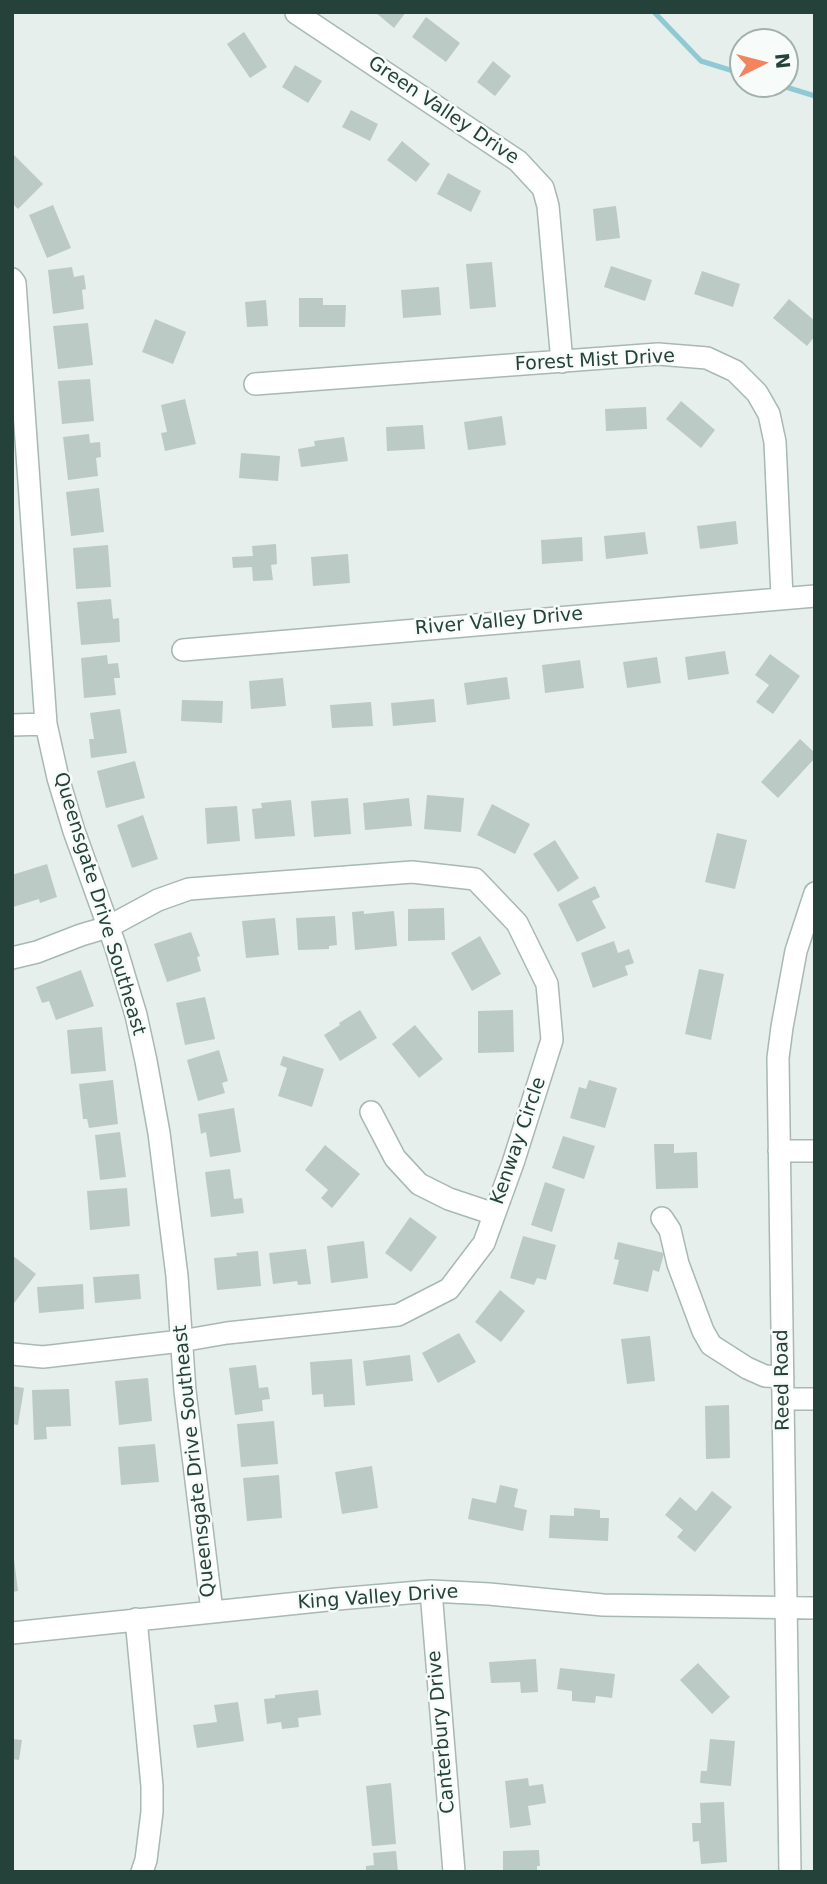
<!DOCTYPE html>
<style>
body{margin:0}
#map{position:relative;width:827px;height:1884px;overflow:hidden;background:#e6efeb;font-family:"DejaVu Sans",sans-serif}
canvas{display:block}
.frame{position:absolute;inset:0;border:14px solid #24423a;pointer-events:none}
.north{position:absolute;left:729px;top:28px;width:70px;height:70px;box-sizing:border-box;background:#f7fbf9;border:2px solid #a3b1ad;border-radius:50%;rotate:84deg;font-size:19px;font-weight:700;line-height:28px;text-align:center;color:#24423a}
.north::after{content:'';display:block;margin:auto;width:24px;height:32px;background:#f4845f;clip-path:polygon(50% 0,100% 100%,50% 72%,0 100%)}
</style>
<div id="map">
<canvas width="827" height="1884"></canvas>
<div class="frame"></div>
<div class="north">N</div>
</div>
<script>
const ctx = document.querySelector('canvas').getContext('2d');
ctx.lineJoin = 'round';
const poly = rows => new Path2D(rows.map(r => 'M' + r).join(''));
function trace(path, color, width, dash) { ctx.strokeStyle = color; ctx.lineWidth = width; ctx.lineCap = dash ? 'butt' : 'round'; ctx.setLineDash(dash || []); ctx.stroke(path); }
function fillPath(path, color) { ctx.fillStyle = color; ctx.fill(path, 'evenodd'); }
function write(font, color, halo, rows, align = 'center') {
  ctx.font = font + ' "DejaVu Sans",sans-serif'; ctx.lineWidth = 5; ctx.setLineDash([]); ctx.textBaseline = 'middle'; ctx.strokeStyle = halo; ctx.fillStyle = color; for (const [text, x, y, turn = 0] of rows) {
    ctx.save(); ctx.translate(x, y); ctx.rotate((+turn || 0) * Math.PI / 180); ctx.textAlign = isNaN(turn) ? turn : align; if (halo) ctx.strokeText(text, 0, 0); ctx.fillText(text, 0, 0); ctx.restore();
  }
}
trace(poly([
 [654,12,701,61,743,74],
 [776,84,815,96]
]), '#8ec9d4', 5);
fillPath(poly([
 [375,12,406,12,394,28],
 [426,17,460,43,446,62,412,37],
 [244,32,267,67,250,78,227,44],
 [493,61,511,76,495,96,477,82],
 [295,65,322,81,308,103,282,87],
 [351,110,378,124,370,141,342,127],
 [402,141,430,164,416,182,387,160],
 [12,153,43,184,18,209,12,203],
 [448,173,481,191,471,212,437,194],
 [53,205,71,248,47,258,29,215],
 [616,206,620,238,596,241,593,209],
 [492,262,496,307,470,309,466,264],
 [611,266,652,280,645,301,604,287],
 [72,267,74,277,84,275,86,289,82,290,84,309,53,314,48,270],
 [702,271,740,284,733,307,694,294],
 [439,287,441,315,403,318,401,290],
 [299,298,323,298,323,305,346,305,345,327,299,327],
 [789,299,815,321,815,336,807,346,773,318],
 [266,300,268,326,247,327,245,302],
 [155,319,186,332,173,364,142,352],
 [88,323,93,365,58,369,53,326],
 [90,379,94,421,62,424,58,381],
 [185,399,196,444,165,451,161,433,167,432,161,405],
 [681,401,715,430,701,448,666,419],
 [646,407,647,429,606,431,605,409],
 [502,416,506,445,468,450,464,422],
 [423,425,425,449,387,451,386,427],
 [89,434,90,443,100,442,101,457,96,458,98,476,68,480,63,437],
 [344,437,348,461,301,467,298,449,315,446,314,441],
 [241,453,280,456,278,481,239,478],
 [99,488,104,532,71,536,66,492],
 [736,521,738,544,700,549,697,526],
 [645,532,648,554,606,559,604,536],
 [582,537,583,561,542,564,541,540],
 [276,544,277,564,271,565,273,580,253,581,252,567,233,568,232,557,253,556,252,546],
 [108,545,111,587,76,589,73,548],
 [348,554,350,583,313,586,311,557],
 [111,599,113,619,119,618,120,642,81,645,77,602],
 [725,651,729,674,688,680,685,657],
 [770,654,800,676,773,714,756,702,769,685,755,675],
 [107,655,108,664,118,663,120,678,114,678,116,695,84,698,81,658],
 [657,657,661,683,627,688,623,662],
 [580,660,584,688,545,693,542,665],
 [507,677,510,699,467,705,464,683],
 [283,678,286,706,251,709,249,681],
 [434,699,436,722,393,726,391,703],
 [182,700,223,701,222,723,181,721],
 [371,702,373,726,332,728,330,705],
 [120,709,127,753,91,758,89,739,94,739,90,713],
 [800,739,815,753,815,758,778,798,761,782],
 [135,761,145,798,106,808,97,771],
 [427,795,464,798,461,832,424,829],
 [348,798,351,834,314,837,311,801],
 [409,798,412,826,365,830,363,803],
 [291,800,295,836,255,839,252,809,262,808,261,803],
 [492,804,530,824,515,854,477,835],
 [237,806,240,841,207,844,205,808],
 [143,815,158,859,132,868,117,825],
 [717,833,747,840,735,889,705,882],
 [555,840,579,878,558,892,533,854],
 [47,864,57,897,40,903,39,899,13,907,12,875],
 [595,886,600,897,592,901,606,928,577,942,558,904],
 [444,908,445,940,408,941,408,909],
 [364,911,364,914,394,911,397,946,355,950,352,912],
 [335,916,337,945,329,946,329,949,298,950,296,918],
 [275,918,279,955,246,958,242,921],
 [191,932,200,956,197,957,201,971,167,982,154,944],
 [480,936,501,974,472,991,451,953],
 [614,941,618,953,629,949,634,963,625,966,628,975,593,988,581,953],
 [699,969,724,974,711,1040,685,1034],
 [81,970,94,1006,56,1020,49,1001,42,1003,36,987],
 [205,997,215,1039,185,1045,176,1003],
 [360,1010,377,1038,340,1061,324,1035,340,1025,339,1023],
 [513,1010,514,1052,478,1053,478,1011],
 [415,1025,443,1059,419,1078,392,1044],
 [102,1027,106,1071,71,1074,67,1030],
 [219,1050,228,1081,222,1083,225,1093,198,1101,187,1060],
 [283,1056,324,1069,312,1107,278,1096,287,1068,280,1065],
 [113,1080,118,1124,89,1128,87,1119,83,1119,79,1084],
 [589,1080,617,1088,605,1128,570,1118,579,1087,586,1089],
 [234,1108,241,1152,210,1157,206,1132,201,1134,198,1114],
 [120,1132,126,1177,100,1180,95,1135],
 [563,1136,595,1146,584,1179,552,1168],
 [654,1144,674,1144,674,1153,697,1152,698,1188,656,1189],
 [325,1145,360,1174,332,1208,321,1198,328,1190,305,1170],
 [230,1169,234,1199,242,1198,244,1213,211,1217,205,1172],
 [545,1182,565,1189,552,1232,531,1225],
 [127,1188,130,1226,90,1230,87,1191],
 [410,1217,437,1237,411,1272,385,1253],
 [523,1236,556,1245,546,1280,537,1278,534,1285,510,1278],
 [364,1241,368,1278,331,1283,327,1246],
 [618,1242,664,1253,659,1272,653,1270,648,1292,613,1284,619,1260,614,1259],
 [306,1249,311,1284,298,1285,297,1281,273,1284,269,1253],
 [258,1251,261,1286,217,1290,214,1258,237,1256,236,1253],
 [12,1255,36,1274,12,1306],
 [139,1274,141,1299,95,1303,93,1277],
 [83,1284,84,1309,39,1313,37,1287],
 [500,1290,525,1311,501,1342,475,1322],
 [459,1333,476,1362,438,1383,422,1353],
 [650,1336,655,1381,627,1384,621,1339],
 [410,1355,413,1381,366,1386,363,1361],
 [352,1359,355,1405,324,1407,323,1394,312,1395,310,1362],
 [256,1365,259,1388,268,1387,270,1399,262,1400,263,1411,235,1415,229,1368],
 [148,1378,152,1421,119,1425,115,1381],
 [12,1386,24,1388,18,1425,12,1424],
 [69,1389,71,1426,46,1427,47,1439,34,1440,32,1390],
 [729,1405,730,1458,706,1459,705,1406],
 [274,1421,278,1464,241,1467,237,1424],
 [155,1444,159,1482,121,1485,118,1447],
 [372,1466,378,1508,342,1514,335,1472],
 [279,1475,282,1518,247,1521,243,1478],
 [500,1485,518,1489,514,1507,527,1510,523,1531,468,1519,472,1498,496,1503],
 [712,1491,732,1507,695,1552,677,1537,683,1530,665,1515,680,1497,696,1511],
 [574,1508,600,1510,600,1518,609,1518,608,1541,549,1538,550,1515,574,1516],
 [12,1559,14,1559,18,1591,12,1592],
 [536,1659,538,1692,521,1693,520,1682,491,1683,489,1662],
 [698,1663,730,1697,712,1714,680,1680],
 [560,1668,615,1674,612,1698,596,1696,595,1703,572,1701,572,1691,557,1689],
 [318,1690,321,1715,298,1718,299,1727,282,1729,281,1722,267,1724,264,1699,275,1698,275,1695],
 [238,1702,244,1741,197,1748,193,1725,217,1722,214,1705],
 [12,1739,22,1740,19,1760,12,1759],
 [710,1739,735,1741,731,1786,700,1783,701,1771,707,1771],
 [528,1778,529,1786,543,1784,546,1803,528,1806,531,1825,510,1828,505,1781],
 [391,1783,396,1844,372,1846,366,1786],
 [724,1802,727,1862,701,1864,699,1841,693,1842,692,1823,701,1823,700,1803],
 [539,1850,540,1866,537,1866,537,1872,503,1872,503,1851],
 [396,1851,398,1872,366,1872,366,1866,374,1865,373,1853]
]), '#bbcac4');
const minor = poly([
 [296,13,518,161,543,188,548,206,562,362],
 [12,279,15,283,46,724,58,778,74,831,116,948,136,1015,146,1061,159,1133,177,1276,185,1391,212,1611],
 [255,384,658,354,707,358,735,371,757,393,769,414,775,442,782,597],
 [183,650,815,596],
 [12,725,46,724],
 [12,958,37,952,81,935,108,927,158,900,189,889,412,872,475,879,517,923,547,984,552,1040,513,1163,484,1243,449,1289,398,1315,227,1333,181,1341,43,1357,12,1354],
 [371,1112,395,1158,419,1184,449,1199,494,1214],
 [779,1151,815,1151],
 [662,1218,670,1230,678,1264,703,1331,711,1345,747,1368,765,1376,783,1377],
 [783,1399,815,1399],
 [431,1591,454,1872],
 [136,1619,152,1786,152,1812,146,1860,142,1872],
 [12,1633,337,1599,431,1591,489,1594,603,1605,815,1608],
 [790,1872,778,1058,782,1027,796,951,815,893]
]);
trace(minor, '#a8b8b2', 24);
trace(minor, '#fff', 21);
write('19px', '#24423a', '#f7fbf9', [
 ["Green Valley Drive",443,111,34],
 ["Forest Mist Drive",595,361,-3],
 ["River Valley Drive",499,622,-5],
 ["Queensgate Drive Southeast",99,904,73],
 ["Kenway Circle",519,1141,-71],
 ["Reed Road",783,1380,-91],
 ["Queensgate Drive Southeast",195,1461,-96],
 ["King Valley Drive",378,1598,-4],
 ["Canterbury Drive",442,1732,-95]
]);
</script>
